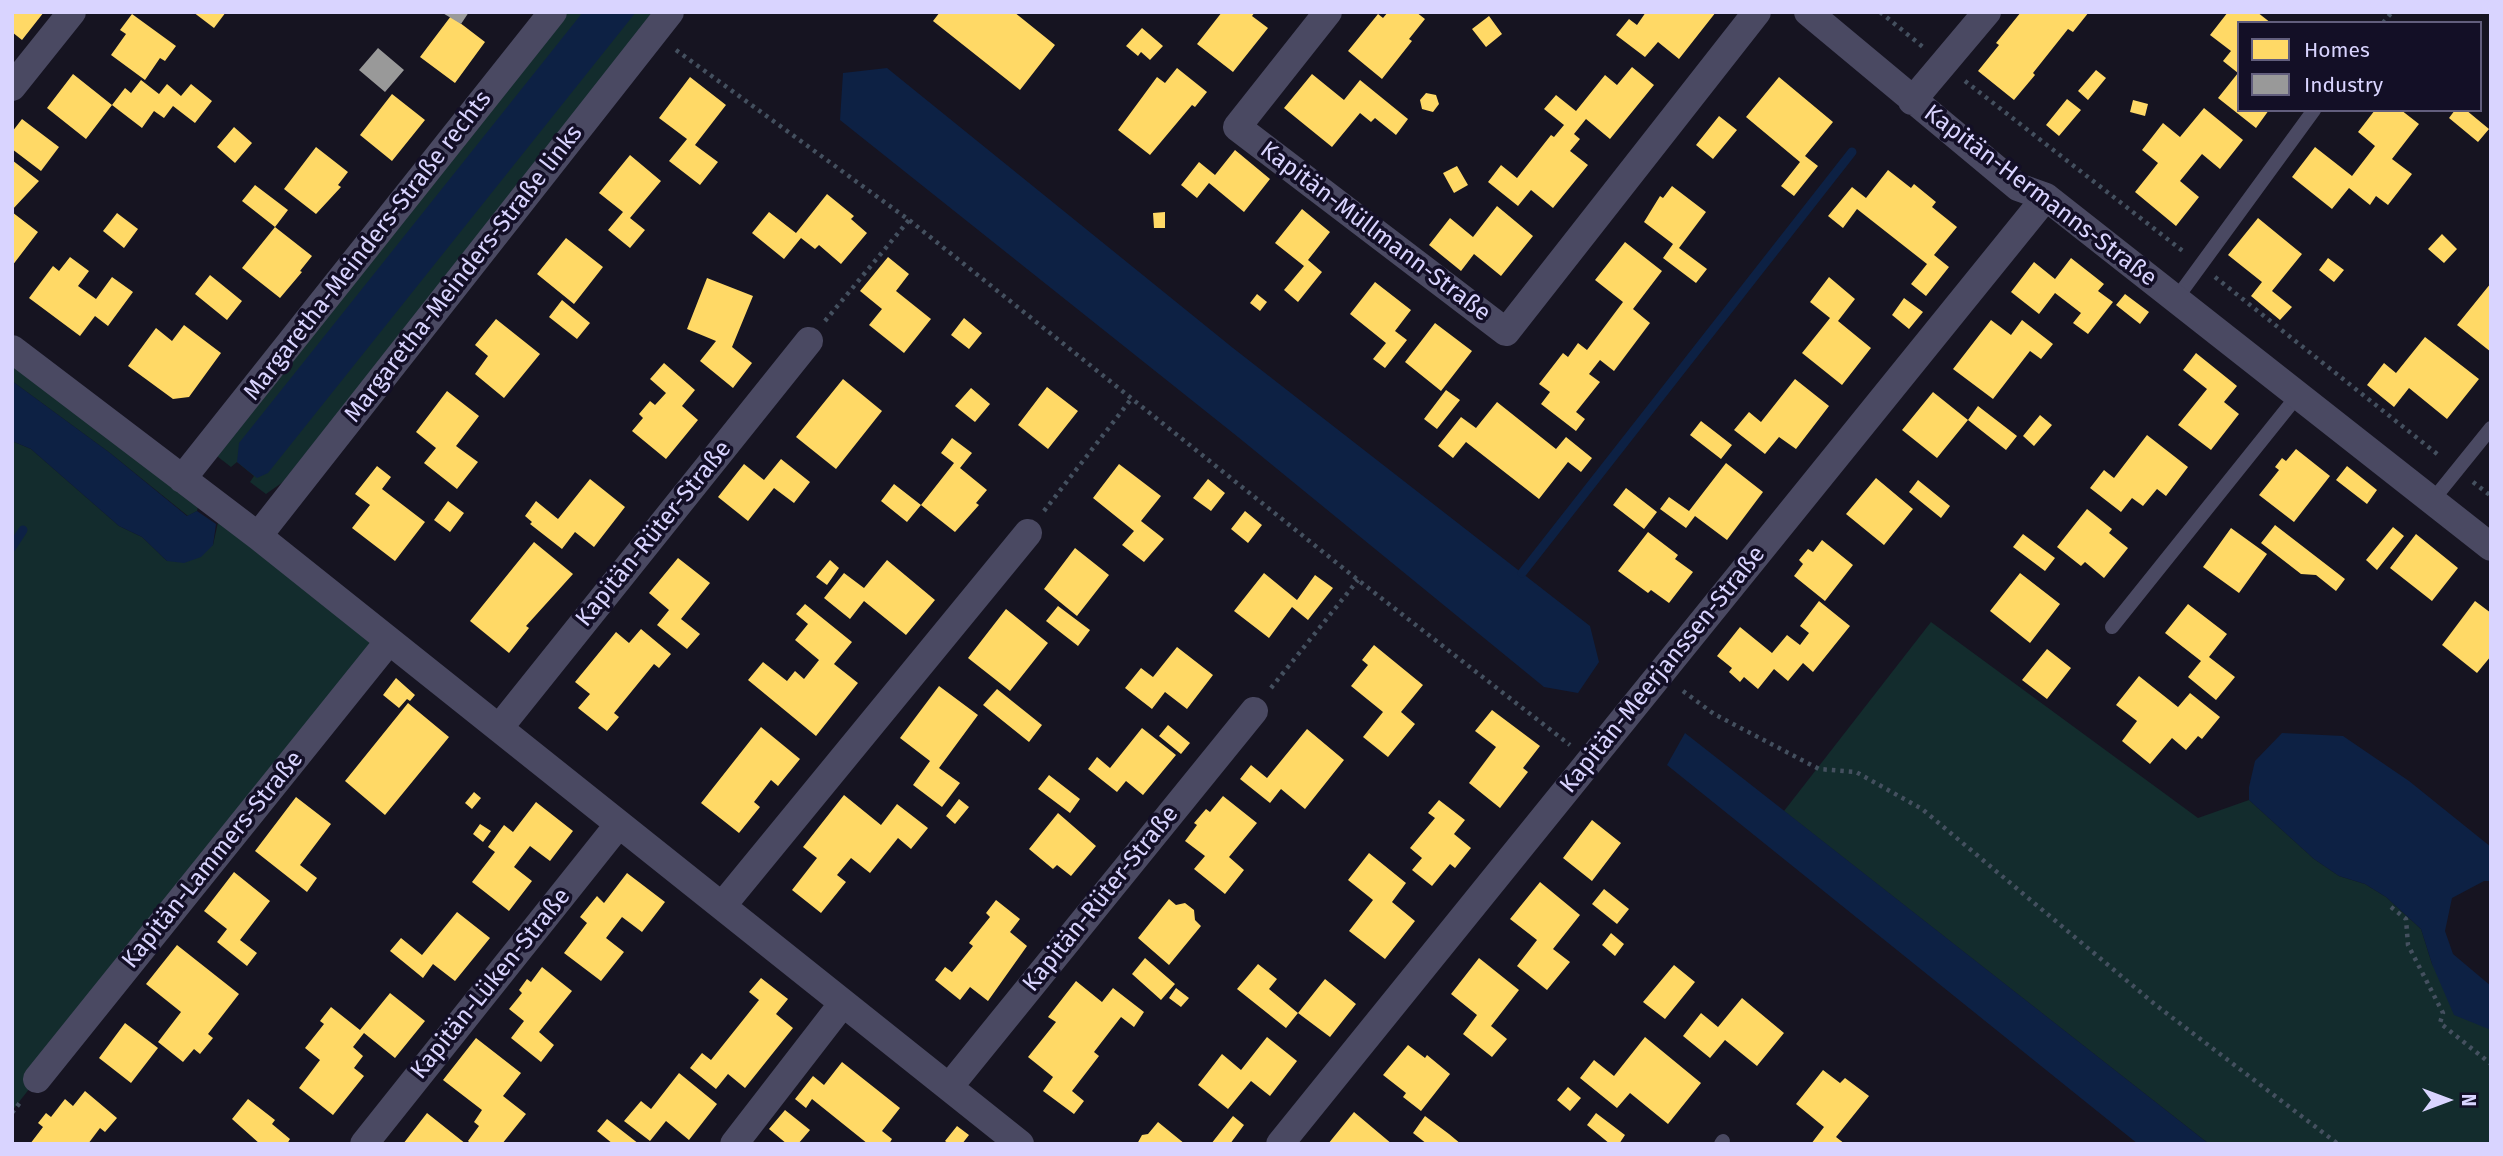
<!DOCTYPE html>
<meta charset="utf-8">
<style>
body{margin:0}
#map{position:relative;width:2503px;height:1156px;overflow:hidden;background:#161421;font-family:"Fira Sans",sans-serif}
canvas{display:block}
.frame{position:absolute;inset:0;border:14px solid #d9d4ff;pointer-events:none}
.legend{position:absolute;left:2237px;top:21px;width:245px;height:91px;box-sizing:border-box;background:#130f26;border:2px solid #625e7d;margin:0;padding:9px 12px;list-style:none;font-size:21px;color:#d9d4ff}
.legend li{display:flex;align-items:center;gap:14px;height:35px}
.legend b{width:35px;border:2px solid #625e7d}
.north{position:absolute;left:2412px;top:1065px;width:70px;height:70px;-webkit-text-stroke:5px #130f26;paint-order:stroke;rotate:90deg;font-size:19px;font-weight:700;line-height:28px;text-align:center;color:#d9d4ff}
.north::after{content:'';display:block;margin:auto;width:24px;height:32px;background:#d9d4ff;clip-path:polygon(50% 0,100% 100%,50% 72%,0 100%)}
</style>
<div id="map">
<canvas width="2503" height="1156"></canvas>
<div class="frame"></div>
<ul class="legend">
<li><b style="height:19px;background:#ffd966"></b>Homes</li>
<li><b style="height:19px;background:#999"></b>Industry</li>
</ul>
<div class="north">N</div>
</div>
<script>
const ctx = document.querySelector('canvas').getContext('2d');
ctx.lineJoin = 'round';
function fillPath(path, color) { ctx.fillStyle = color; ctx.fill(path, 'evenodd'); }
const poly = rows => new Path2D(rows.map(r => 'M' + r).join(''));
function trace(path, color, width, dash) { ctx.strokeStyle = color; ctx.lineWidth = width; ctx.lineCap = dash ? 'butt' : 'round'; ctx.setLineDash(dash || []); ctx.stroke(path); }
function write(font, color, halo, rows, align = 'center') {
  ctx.font = font + ' "Fira Sans",sans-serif'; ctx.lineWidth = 7; ctx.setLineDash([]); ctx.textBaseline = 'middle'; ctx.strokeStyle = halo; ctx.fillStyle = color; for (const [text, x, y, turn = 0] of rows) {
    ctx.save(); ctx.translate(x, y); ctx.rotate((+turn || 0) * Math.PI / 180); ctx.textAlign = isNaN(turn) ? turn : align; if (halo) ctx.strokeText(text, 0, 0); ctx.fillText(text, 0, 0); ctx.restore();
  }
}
fillPath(poly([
 [567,12,657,12,283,482,266,494,250,482,254,476,237,462,231,467,213,453],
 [12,361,199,503,197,511,188,516,110,453,12,381],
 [12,441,31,449,119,526,142,537,167,561,213,545,219,518,370,637,371,646,366,656,12,1111],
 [1931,622,2198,818,2249,800,2314,859,2339,876,2365,884,2386,897,2421,929,2432,964,2491,1030,2491,1144,2209,1144,1784,811]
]), '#132c2d');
fillPath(poly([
 [583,12,636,12,268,473,257,478,237,462,239,443],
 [887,68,1233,348,1590,626,1599,662,1578,693,1544,687,1238,437,840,120,843,73],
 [12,381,110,453,187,516,197,511,216,524,213,545,201,557,184,563,167,561,142,537,119,526,31,449,12,441],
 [1685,733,2209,1144,2138,1144,1667,765],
 [2282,733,2343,736,2409,781,2491,847,2491,881,2484,881,2452,898,2445,931,2453,954,2491,986,2491,1030,2454,1015,2432,964,2421,929,2386,897,2365,884,2339,876,2314,859,2249,800,2249,787,2255,761]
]), '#0d2144');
fillPath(poly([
 [12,12,44,12,22,40,12,32],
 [193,12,226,12,214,28],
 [940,12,1014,12,1055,45,1020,90,933,21],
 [1222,12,1255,12,1252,16,1268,28,1233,72,1197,44],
 [1388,12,1416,12,1425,19,1409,39,1412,41,1382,79,1348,51,1378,14,1383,18],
 [1646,12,1716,12,1679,59,1658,42,1645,57,1616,35,1629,19,1637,25],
 [2021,12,2089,12,2073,32,2068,29,2033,73,2035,75,2014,100,1978,71,1999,45,1996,43],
 [2228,12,2257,12,2271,23,2239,23,2239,110,2269,110,2256,128,2218,98,2238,73,2223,61,2231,51,2210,35],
 [132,14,176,46,165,61,160,58,145,80,111,55,126,34,120,30],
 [451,16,485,42,455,83,420,57],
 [1489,16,1502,34,1486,47,1472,29],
 [1142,28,1163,46,1150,60,1141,52,1138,56,1126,46],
 [1632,67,1654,85,1610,139,1586,119,1574,134,1580,139,1570,151,1588,165,1553,208,1531,190,1518,206,1488,182,1501,165,1517,178,1551,135,1554,137,1564,125,1544,109,1556,95,1576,111,1605,75,1617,85],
 [1177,68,1207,92,1195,107,1192,105,1150,155,1118,130,1157,77,1165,83],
 [2096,70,2106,78,2088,100,2078,91],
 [73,74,112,105,125,88,131,93,141,80,159,94,167,84,181,96,191,84,212,101,195,123,173,106,164,118,154,111,142,128,112,105,86,139,47,108],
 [1312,74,1344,100,1360,80,1408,119,1396,135,1375,118,1371,122,1360,113,1332,147,1284,108],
 [690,77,726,105,695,145,718,162,700,185,669,161,687,139,659,118],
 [1779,77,1833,122,1805,156,1818,166,1794,196,1781,186,1800,162,1746,117],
 [1426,93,1436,95,1439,104,1433,112,1422,109,1420,100],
 [392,94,425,120,392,161,360,135],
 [2067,99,2081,110,2059,136,2046,125],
 [2133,100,2148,104,2145,116,2130,112],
 [2204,108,2243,140,2220,169,2202,154,2180,181,2199,197,2176,226,2135,192,2158,163,2142,150,2163,123,2180,137],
 [2375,110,2401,110,2419,124,2392,159,2412,174,2388,205,2376,196,2370,205,2349,188,2332,209,2292,177,2315,147,2352,176,2375,146,2358,132],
 [2455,110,2466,110,2489,129,2478,142,2449,118],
 [1719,116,1737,130,1713,159,1696,145],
 [22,119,59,147,41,171,12,149,12,132],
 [234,127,252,143,235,163,217,147],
 [316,147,348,172,338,185,341,187,316,214,284,189],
 [1235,150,1270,179,1244,212,1209,183,1197,198,1181,185,1199,162,1215,175],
 [630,155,661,181,630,218,645,230,630,248,608,230,623,212,599,193],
 [12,160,39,181,12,210],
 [1457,166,1468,185,1454,193,1443,173],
 [1888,170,1911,188,1914,184,1936,202,1932,207,1957,227,1934,255,1949,267,1926,296,1911,284,1927,264,1857,209,1843,228,1828,216,1852,187,1866,198],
 [255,185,288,210,275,227,242,201],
 [1672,186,1706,212,1679,248,1707,269,1696,283,1663,258,1673,244,1644,222,1660,196,1663,198],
 [827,194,854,216,851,219,867,233,841,264,819,245,815,249,801,238,784,259,752,233,769,212,796,233],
 [1497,206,1533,236,1501,276,1474,254,1461,271,1429,245,1450,218,1473,237],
 [1302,209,1330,232,1308,260,1322,272,1298,302,1284,290,1304,266,1275,243],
 [12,212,38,232,12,266],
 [1165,212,1165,228,1154,228,1153,213],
 [117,213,138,229,124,248,103,231],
 [2258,218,2302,254,2272,291,2292,307,2280,320,2251,296,2262,282,2228,255],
 [275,227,312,256,300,271,302,272,280,298,242,268],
 [2442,234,2457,249,2444,263,2428,249],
 [566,238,603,267,574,304,537,274],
 [1625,242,1662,271,1633,309,1650,323,1614,371,1600,360,1589,374,1600,382,1576,412,1585,419,1576,431,1541,404,1550,392,1539,384,1563,353,1568,357,1578,343,1587,350,1623,302,1595,280],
 [70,257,89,271,78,286,96,299,112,277,133,292,108,326,95,316,80,336,29,298,53,266,59,271],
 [888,257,909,274,896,291,931,319,904,353,869,325,882,309,860,291],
 [2071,258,2104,284,2098,291,2113,302,2088,334,2073,323,2081,313,2055,293,2039,314,2011,292,2034,262,2055,279],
 [2328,258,2344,270,2334,282,2319,270],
 [210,275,242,301,227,320,195,294],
 [1829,277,1855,299,1838,321,1871,348,1842,385,1802,353,1830,318,1810,302],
 [707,278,753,296,732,347,752,363,733,388,700,361,716,341,687,329],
 [1375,282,1411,310,1395,331,1407,340,1385,368,1373,359,1386,343,1350,314],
 [2491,283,2491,352,2457,325],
 [1257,294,1267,302,1260,311,1250,303],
 [2125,294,2149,312,2140,324,2116,305],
 [1904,298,1923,312,1909,329,1892,315],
 [562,300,590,323,577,339,549,317],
 [964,318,982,333,969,349,951,335],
 [496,319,540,354,504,398,475,374,488,356,475,345],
 [1991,320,2011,335,2022,320,2053,344,2041,359,2030,351,1993,399,1953,369],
 [1435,323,1472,351,1441,391,1405,362],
 [184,325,221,353,189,397,173,399,128,366,156,328,172,341],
 [2425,337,2479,379,2447,419,2409,388,2394,407,2367,385,2384,363,2396,373],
 [2196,353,2237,386,2224,402,2239,414,2211,450,2178,425,2207,389,2183,370],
 [664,363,695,390,682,406,698,420,666,459,632,431,643,418,639,414,650,401,655,405,666,393,650,379],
 [843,379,882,411,836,469,796,437],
 [1795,379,1829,406,1796,449,1779,437,1765,454,1734,430,1749,412,1761,422],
 [1047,387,1078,411,1048,449,1018,425],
 [971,388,990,404,975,422,955,406],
 [1446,390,1460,400,1437,429,1424,419],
 [447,391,479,416,456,446,478,462,457,489,424,463,436,448,416,432],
 [1933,392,1968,420,1978,406,2017,436,2006,450,1968,420,1937,458,1902,430],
 [1497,402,1556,449,1566,437,1592,458,1581,472,1568,462,1539,499,1466,442,1453,458,1438,446,1461,417,1476,428],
 [2040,415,2052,425,2034,446,2023,436],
 [1701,421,1732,445,1721,459,1690,435],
 [2147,435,2188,467,2166,496,2157,489,2143,506,2132,498,2121,512,2090,488,2104,470,2114,478],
 [952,438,972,453,960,468,987,490,976,503,979,505,955,532,921,505,907,522,881,501,894,484,921,505,954,463,941,453],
 [2296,449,2330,476,2294,522,2259,495,2279,470,2275,467,2282,458,2286,461],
 [781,459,810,482,794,503,774,488,748,521,718,497,744,464,764,480],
 [1726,463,1763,492,1727,540,1695,516,1686,528,1660,509,1669,497,1689,511],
 [1119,464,1161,496,1141,521,1164,539,1144,562,1122,545,1134,531,1093,498],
 [377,466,391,477,382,489,425,522,395,561,352,528,370,505,355,494],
 [2347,466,2377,490,2367,504,2336,480],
 [1876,478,1913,509,1884,545,1846,514],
 [590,479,625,507,594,547,575,532,562,549,530,524,532,522,525,516,536,501,558,519],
 [1208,479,1225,493,1211,511,1193,498],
 [1918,480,1950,506,1941,518,1909,492],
 [1626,488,1657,512,1644,529,1613,505],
 [448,501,464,513,450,532,434,520],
 [2087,509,2112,529,2109,533,2128,548,2104,578,2085,562,2081,566,2057,547],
 [1245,511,1262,525,1248,543,1231,529],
 [2275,525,2345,579,2336,591,2316,575,2301,574,2261,543],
 [2393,527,2404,536,2377,570,2366,560],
 [2231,528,2267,554,2239,593,2203,567],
 [1648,532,1678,555,1675,559,1693,572,1669,603,1651,590,1648,593,1618,571],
 [2023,534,2055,558,2045,571,2013,547],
 [2416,534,2458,568,2432,601,2390,568],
 [1822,540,1853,565,1825,601,1794,576,1803,564,1799,560,1808,549,1813,552],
 [534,542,573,574,526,626,529,628,509,653,470,621],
 [1075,548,1109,575,1077,616,1044,589],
 [678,558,710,583,681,619,700,634,687,649,657,625,669,610,649,593],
 [830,560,839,568,827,585,816,577],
 [887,560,935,600,906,635,864,601,850,619,824,598,844,573,864,588],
 [1264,573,1297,600,1315,575,1333,588,1308,620,1292,607,1269,638,1234,611],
 [2020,573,2060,604,2030,643,1990,611],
 [1819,601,1850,626,1813,672,1803,663,1788,681,1774,669,1758,689,1744,677,1740,682,1729,672,1732,668,1717,656,1740,627,1772,653,1787,635,1800,645,1809,633,1800,626],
 [2475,601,2491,613,2491,656,2477,673,2442,645],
 [805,604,852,642,834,664,858,683,816,736,748,680,763,662,787,681,795,671,804,679,819,660,795,640,808,624,796,614],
 [2188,604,2227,634,2209,657,2235,677,2216,700,2188,677,2201,661,2165,633],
 [1058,606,1090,630,1078,646,1046,621],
 [1006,609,1048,643,1010,691,968,658],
 [641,629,671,654,659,668,654,664,614,713,619,717,607,731,578,708,590,694,575,682,616,632,629,643],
 [1374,645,1423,685,1401,712,1415,724,1388,757,1363,737,1383,712,1351,686,1368,665,1362,660],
 [1177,647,1213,675,1187,709,1165,692,1152,709,1125,688,1141,668,1153,677],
 [2047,649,2071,668,2047,699,2022,680],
 [2139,676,2178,707,2190,693,2220,717,2202,739,2198,736,2186,750,2172,738,2150,764,2122,741,2137,721,2116,705],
 [396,678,415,695,410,701,407,699,399,708,383,695],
 [939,686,978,715,939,768,960,783,942,807,913,785,930,761,900,738],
 [997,689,1042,725,1029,742,983,705],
 [408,703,449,737,385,815,345,781],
 [1492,710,1540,746,1523,768,1528,772,1500,808,1469,783,1496,747,1475,731],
 [1168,725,1190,743,1181,754,1159,736],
 [761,727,800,759,778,786,771,780,754,802,760,807,739,833,701,803],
 [1142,728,1176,755,1143,795,1126,781,1117,792,1088,769,1097,757,1110,768],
 [1307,729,1344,760,1305,809,1281,789,1270,803,1240,779,1251,765,1267,778],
 [1049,775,1080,799,1070,813,1038,789],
 [474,792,481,798,472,809,465,803],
 [844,795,881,825,897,804,928,828,911,849,898,838,870,873,851,858,837,875,846,882,821,913,792,890,817,858,803,847],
 [1223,796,1257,823,1229,857,1244,870,1225,894,1194,869,1205,856,1185,841,1197,825,1194,823,1206,809,1210,812],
 [296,797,331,824,300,865,317,878,307,892,255,851],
 [959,799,969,807,955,824,946,816],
 [1439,800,1465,820,1454,834,1471,848,1455,868,1450,864,1432,886,1412,870,1422,858,1410,848,1435,818,1428,813],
 [536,802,573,831,550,861,530,846,514,867,532,881,509,911,472,882,495,852,488,847,504,825,513,832],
 [1058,813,1096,846,1071,876,1057,865,1053,869,1029,849],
 [1592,820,1621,843,1592,881,1563,858],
 [480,824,491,831,483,842,473,834],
 [1369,853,1406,883,1392,902,1415,921,1385,959,1349,931,1373,900,1348,880],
 [234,872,270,901,240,940,257,953,247,966,217,942,227,929,204,911],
 [627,873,665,902,642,932,622,917,606,938,624,952,601,981,564,953,587,923,580,917,597,896,604,903],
 [1540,882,1580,915,1553,949,1570,962,1547,990,1517,966,1537,940,1510,919],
 [1604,889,1629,909,1617,924,1592,904],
 [1169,899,1176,905,1185,903,1194,910,1195,920,1201,926,1169,965,1138,938],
 [996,900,1020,919,1010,932,1027,946,988,1001,970,987,960,1000,935,980,945,967,952,972,973,946,969,943,990,917,986,913],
 [457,912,490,938,455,981,433,964,423,978,390,951,401,938,422,955],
 [1611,933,1624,944,1615,956,1602,945],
 [177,945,239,994,208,1034,213,1038,200,1054,194,1049,183,1062,158,1042,181,1012,146,984],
 [1145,958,1175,984,1161,1000,1132,974],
 [1479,958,1519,990,1491,1026,1507,1039,1492,1057,1463,1034,1477,1015,1451,994],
 [1258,964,1277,979,1269,989,1298,1013,1286,1028,1237,989],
 [1674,965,1695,982,1665,1019,1643,1002],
 [542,967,572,991,539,1032,554,1045,541,1062,511,1038,524,1021,509,1009,522,993,519,990,527,979,531,982],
 [761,978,788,999,776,1014,793,1028,745,1088,728,1074,716,1089,690,1068,702,1053,711,1060,759,1000,749,992],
 [1325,979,1356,1004,1330,1037,1298,1013],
 [1076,981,1102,1002,1113,988,1144,1012,1134,1027,1121,1017,1094,1052,1099,1056,1072,1091,1084,1101,1074,1114,1043,1091,1053,1077,1028,1057,1056,1022,1048,1017],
 [1176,988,1189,998,1181,1007,1169,998],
 [390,993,425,1021,395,1058,364,1033,353,1047,363,1056,354,1068,364,1076,333,1115,299,1088,320,1060,305,1048,324,1024,320,1021,331,1007,360,1030],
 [1742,998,1784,1033,1757,1066,1725,1040,1710,1058,1683,1036,1701,1013,1718,1027],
 [125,1023,158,1048,131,1083,99,1058],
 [1267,1037,1297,1061,1270,1096,1251,1081,1228,1109,1198,1085,1222,1054,1241,1070],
 [1645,1037,1701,1083,1668,1124,1630,1093,1617,1108,1580,1078,1594,1060,1614,1076],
 [476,1038,521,1073,503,1096,526,1114,502,1144,471,1144,468,1141,479,1126,474,1122,482,1110,443,1080],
 [1408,1045,1425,1058,1427,1055,1450,1074,1421,1111,1403,1097,1406,1093,1383,1075],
 [842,1062,900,1108,882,1131,892,1139,889,1144,868,1144,812,1099,806,1108,795,1099,813,1076,824,1085],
 [1823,1070,1840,1083,1845,1078,1869,1096,1836,1137,1845,1144,1811,1144,1824,1127,1796,1104],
 [679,1073,717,1104,689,1140,666,1121,650,1141,624,1121,641,1101,651,1109],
 [1568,1087,1581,1098,1570,1111,1557,1100],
 [85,1091,117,1118,105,1132,100,1128,88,1144,30,1144,43,1127,38,1123,46,1113,51,1117,65,1099,73,1106],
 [248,1099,275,1120,272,1124,290,1139,287,1144,260,1144,232,1119],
 [785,1110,810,1130,798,1144,787,1144,769,1129],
 [1354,1112,1392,1144,1328,1144],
 [427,1113,466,1144,403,1144],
 [1596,1113,1625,1135,1619,1144,1610,1144,1587,1125],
 [1233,1116,1244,1125,1230,1144,1211,1144],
 [1425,1116,1449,1134,1461,1144,1427,1144,1413,1133],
 [607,1119,639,1144,613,1144,597,1131],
 [1158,1122,1185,1144,1137,1144,1142,1135,1148,1134],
 [957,1126,969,1135,962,1144,949,1144,945,1141]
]), '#ffd966');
fillPath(poly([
 [441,12,469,12,461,24],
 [378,48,404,70,385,92,359,70]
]), '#999');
trace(poly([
 [12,547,23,530],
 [1522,573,1852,152]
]), '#0d2144', 9);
trace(poly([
 [1880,12,1923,47],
 [2383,23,2392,12],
 [676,50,909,220,1358,580,1570,745],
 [1965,81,2184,252],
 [2215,277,2441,457],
 [825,321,909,220],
 [2473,482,2491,496],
 [1044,511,1132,398],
 [1271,688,1358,580],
 [1683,691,1714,714,1819,769,1856,772,1922,809,2157,1006,2338,1144],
 [2391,907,2406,919,2408,945,2443,1013,2440,1023,2491,1064],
 [12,1113,22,1100]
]), '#44505f', 4.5, [3.5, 5]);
trace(poly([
 [2176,299,2314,110],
 [2432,501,2491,428],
 [2112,627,2298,395],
 [1721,1144,1723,1141]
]), '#4a4962', 14);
trace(poly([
 [1328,12,1237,127,1506,332,1757,12],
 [1808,12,2018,187,2046,197,2491,547],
 [12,87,72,12],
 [1912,101,1987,12],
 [12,349,258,536,1020,1144],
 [182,479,553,12],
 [258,536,670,12],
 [499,728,809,341],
 [722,906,1028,533],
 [37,1079,389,641],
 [949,1087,1254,711],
 [364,1144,619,824],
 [734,1144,843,1003],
 [1280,1144,2046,197]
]), '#4a4962', 28);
write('24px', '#d9d4ff', '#130f26', [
 ["Kapitän-Hermanns-Straße",2040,196,37],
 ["Kapitän-Müllmann-Straße",1375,232,37],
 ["Margaretha-Meinders-Straße rechts",368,246,-52],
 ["Margaretha-Meinders-Straße links",464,274,-52],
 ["Kapitän-Rüter-Straße",654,534,-51],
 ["Kapitän-Meerjanssen-Straße",1663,670,-51],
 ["Kapitän-Lammers-Straße",213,860,-51],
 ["Kapitän-Rüter-Straße",1101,899,-51],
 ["Kapitän-Lüken-Straße",491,984,-51]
]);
</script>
